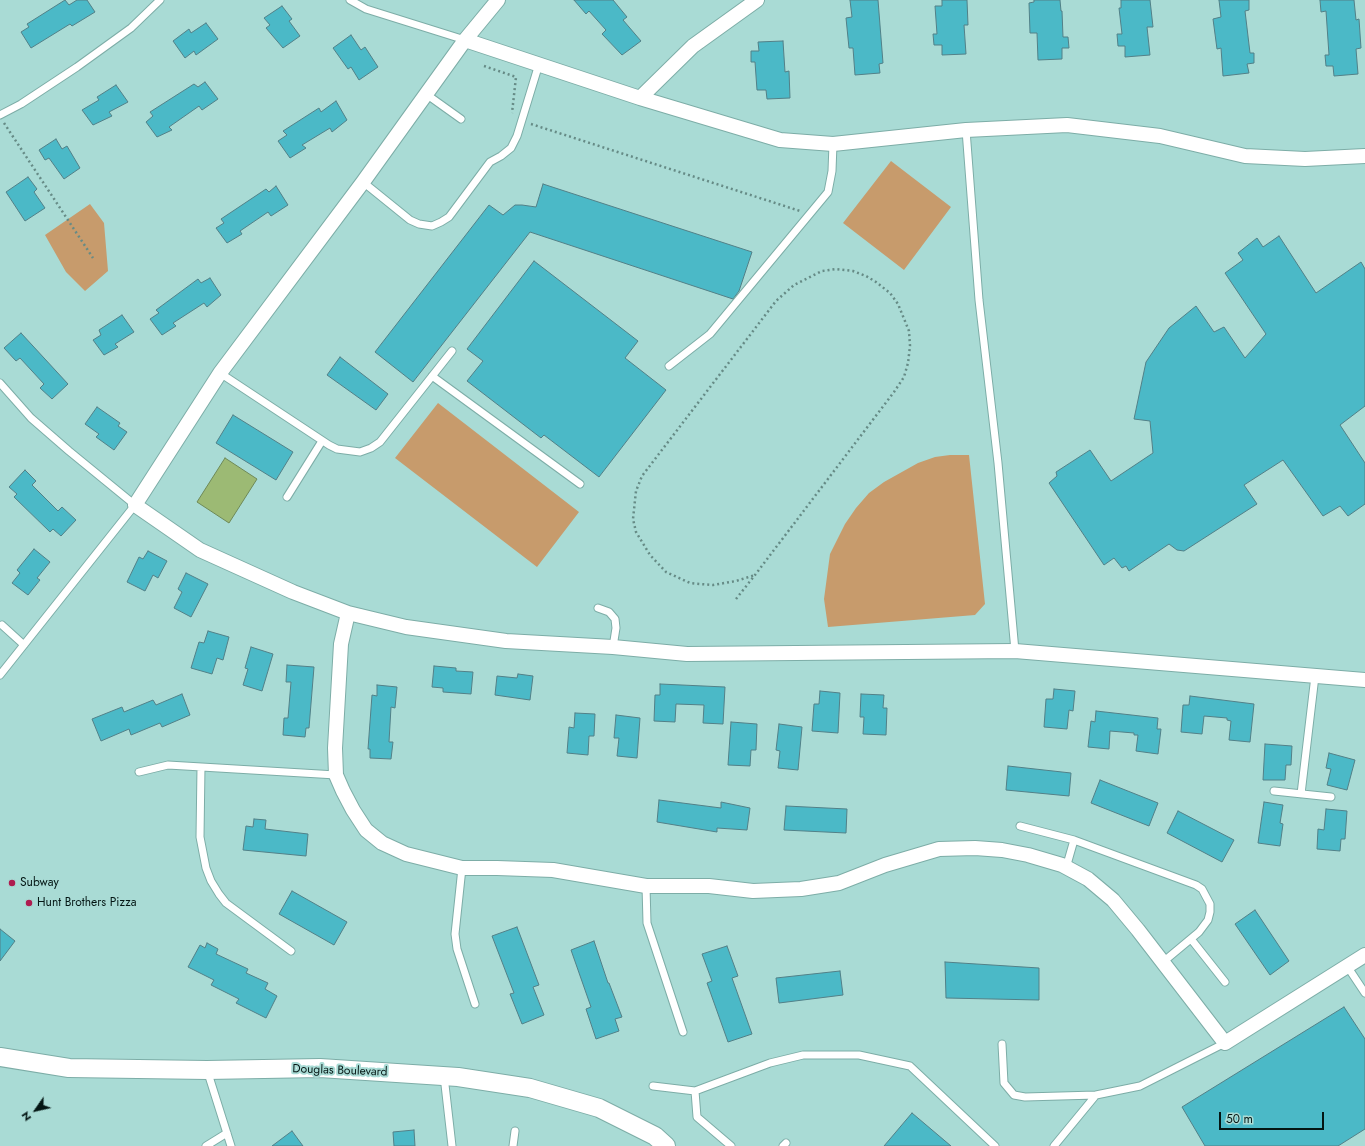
<!DOCTYPE html>
<style>
body{margin:0}
#map{position:relative;width:1365px;height:1146px;overflow:hidden;background:#a9dbd5;font-family:Jost,sans-serif}
canvas{display:block}
.north{position:absolute;left:16px;top:1090px;width:40px;height:40px;-webkit-text-stroke:3px #a9dbd5;paint-order:stroke;rotate:236deg;font-size:11px;font-weight:700;line-height:16px;text-align:center;color:#041614}
.north::after{content:'';display:block;margin:auto;width:14px;height:18px;background:#041614;clip-path:polygon(50% 0,100% 100%,50% 72%,0 100%)}
.scale{position:absolute;left:1219px;top:1112px;width:105px;height:18px;box-sizing:border-box;border:2px solid #041614;border-top:0;padding-left:5px;font-size:12px;line-height:14px;white-space:nowrap;color:#041614;-webkit-text-stroke:3px #a9dbd5;paint-order:stroke}
</style>
<div id="map">
<canvas width="1365" height="1146"></canvas>
<div class="north">N</div>
<div class="scale">50 m</div>
</div>
<script>
const ctx = document.querySelector('canvas').getContext('2d');
ctx.lineJoin = 'round';
function fillPath(path, color) { ctx.fillStyle = color; ctx.fill(path, 'evenodd'); }
const poly = rows => new Path2D(rows.map(r => 'M' + r).join(''));
function trace(path, color, width, dash) { ctx.strokeStyle = color; ctx.lineWidth = width; ctx.lineCap = dash ? 'butt' : 'round'; ctx.setLineDash(dash || []); ctx.stroke(path); }
function write(font, color, halo, rows, align = 'center') {
  ctx.font = font + ' Jost,sans-serif'; ctx.lineWidth = 4; ctx.setLineDash([]); ctx.textBaseline = 'middle'; ctx.strokeStyle = halo; ctx.fillStyle = color; for (const [text, x, y, turn = 0] of rows) {
    ctx.save(); ctx.translate(x, y); ctx.rotate((+turn || 0) * Math.PI / 180); ctx.textAlign = isNaN(turn) ? turn : align; if (halo) ctx.strokeText(text, 0, 0); ctx.fillText(text, 0, 0); ctx.restore();
  }
}
fillPath(poly([
 [891,161,951,207,904,270,843,223],
 [90,204,104,223,108,271,85,291,66,272,45,235],
 [438,403,579,512,537,567,395,458],
 [950,455,969,455,985,604,975,615,828,627,824,599,830,554,845,524,856,508,869,493,884,482,918,463,935,457]
]), '#c79b6c');
const water = poly([
 [225,458,257,479,229,523,197,502,225,458]
]);
fillPath(water, '#9cba74');
trace(water, '#6e8957', 1);
const building = poly([
 [65,0,69,5,77,0,87,0,95,12,72,26,70,24,31,48,21,32,29,27,27,24,65,0],
 [574,0,613,0,627,17,623,20,641,41,622,55,602,34,606,30,589,11,586,14,574,0],
 [850,0,878,0,883,63,879,64,880,73,855,75,853,48,849,48,846,18,852,17,850,0],
 [942,0,967,0,968,25,964,25,966,54,942,55,942,45,934,45,933,34,937,34,935,6,942,6,942,0],
 [1034,0,1060,0,1061,11,1062,11,1063,37,1068,37,1069,48,1062,48,1062,59,1038,60,1037,33,1030,33,1029,3,1034,2,1034,0],
 [1121,0,1150,0,1153,27,1147,27,1150,55,1125,57,1125,46,1118,46,1117,34,1122,34,1119,8,1121,8,1121,0],
 [1219,0,1249,0,1249,10,1245,11,1250,53,1254,53,1254,63,1247,64,1249,73,1223,76,1221,48,1217,49,1213,19,1221,17,1219,0],
 [1320,0,1354,0,1356,20,1359,19,1361,48,1356,49,1358,74,1334,76,1333,66,1326,66,1325,55,1329,55,1326,11,1321,12,1320,0],
 [282,6,292,19,289,21,300,36,283,48,266,28,270,25,264,18,282,6],
 [206,23,218,39,196,55,194,51,185,58,173,41,189,29,191,33,206,23],
 [351,35,361,50,365,47,378,67,359,80,351,67,348,69,333,48,351,35],
 [783,41,785,72,789,71,790,98,767,99,766,90,757,90,755,62,751,62,751,51,759,51,758,42,783,41],
 [205,82,218,99,202,110,199,106,169,127,172,130,157,137,146,122,153,116,150,112,194,84,198,87,205,82],
 [116,85,128,102,109,112,112,116,93,125,82,110,99,100,97,97,116,85],
 [336,101,347,120,332,132,330,128,302,145,306,148,290,158,278,141,287,135,283,131,319,108,321,112,336,101],
 [56,139,62,149,67,146,80,168,64,179,49,158,45,160,39,150,56,139],
 [28,177,37,189,34,192,45,208,25,221,6,192,28,177],
 [543,184,752,252,739,291,733,299,530,232,413,382,375,352,489,205,503,215,515,205,522,205,536,207,543,184],
 [276,186,288,205,271,216,268,212,240,231,242,234,227,243,216,228,224,223,221,219,266,189,269,192,276,186],
 [1279,236,1316,293,1361,262,1365,269,1365,406,1340,425,1365,463,1365,504,1348,516,1340,506,1323,516,1283,460,1244,485,1257,504,1184,551,1177,550,1169,544,1129,571,1126,566,1122,568,1114,558,1104,565,1049,483,1057,476,1056,472,1090,450,1111,481,1153,453,1150,421,1134,419,1146,362,1169,328,1196,306,1214,332,1224,327,1245,358,1266,334,1225,273,1243,260,1238,253,1257,238,1263,247,1279,236],
 [534,261,638,341,625,358,666,390,599,477,544,435,541,438,467,381,483,361,467,349,534,261],
 [210,278,221,295,207,307,204,303,173,323,176,326,162,335,150,319,159,313,156,310,198,279,201,283,210,278],
 [122,315,134,332,115,344,118,347,104,355,93,340,101,335,99,330,122,315],
 [21,333,68,384,52,399,40,388,44,384,20,358,16,361,4,348,21,333],
 [340,357,388,394,376,410,327,375,340,357],
 [97,407,120,423,118,426,127,432,114,450,96,437,99,434,85,424,97,407],
 [233,415,293,452,276,480,216,443,233,415],
 [25,470,36,481,32,485,58,511,62,507,76,520,61,536,53,529,50,532,14,497,17,494,9,487,25,470],
 [34,549,50,562,37,578,40,580,28,595,12,583,20,573,17,570,34,549],
 [148,551,167,561,158,578,153,575,145,591,127,582,139,557,143,559,148,551],
 [186,573,208,584,191,617,174,608,182,592,178,589,186,573],
 [208,631,229,637,223,660,217,658,212,674,191,668,199,642,204,643,208,631],
 [251,647,273,654,262,691,243,685,248,669,245,668,251,647],
 [287,665,314,667,309,728,306,728,305,737,283,735,284,718,288,718,291,682,286,682,287,665],
 [434,666,456,668,456,671,473,672,471,694,443,692,443,688,432,687,434,666],
 [518,674,533,676,530,700,495,695,497,676,517,678,518,674],
 [660,684,725,687,723,724,703,723,704,705,676,704,675,722,654,721,655,695,660,695,660,684],
 [377,685,397,687,395,708,391,707,389,742,393,742,391,759,370,758,370,749,368,749,372,695,377,696,377,685],
 [1054,689,1075,691,1073,711,1069,710,1067,729,1044,727,1046,699,1053,699,1054,689],
 [820,691,840,693,838,733,812,731,814,704,819,704,820,691],
 [182,694,190,715,162,727,160,723,131,735,129,729,101,741,92,719,122,707,124,712,153,700,156,705,182,694],
 [861,694,884,695,883,708,887,708,886,735,863,734,864,717,860,717,861,694],
 [1190,696,1254,704,1250,742,1229,740,1231,721,1227,720,1227,718,1204,716,1202,734,1181,732,1183,705,1189,705,1190,696],
 [1096,711,1158,718,1157,729,1161,729,1158,754,1136,751,1138,735,1134,735,1134,733,1110,731,1109,749,1088,747,1091,721,1095,722,1096,711],
 [575,713,595,714,594,736,589,736,588,755,567,753,569,727,574,728,575,713],
 [616,715,640,718,637,758,617,756,619,738,614,738,616,715],
 [731,722,757,724,756,750,751,750,750,766,728,765,731,722],
 [779,724,802,727,798,770,778,768,780,751,776,750,779,724],
 [1265,744,1292,746,1291,765,1286,765,1285,780,1263,780,1265,744],
 [1329,753,1355,760,1347,790,1327,785,1331,769,1326,768,1329,753],
 [1008,766,1071,773,1069,796,1006,790,1008,766],
 [1100,780,1158,803,1149,826,1091,803,1100,780],
 [659,800,721,808,721,802,750,808,747,830,717,828,717,832,657,822,659,800],
 [1264,802,1283,805,1280,823,1283,824,1280,846,1258,843,1264,802],
 [786,806,847,809,846,833,784,830,786,806],
 [1326,809,1347,811,1345,839,1341,839,1340,851,1317,849,1318,829,1324,830,1326,809],
 [1178,811,1234,840,1222,862,1167,833,1178,811],
 [254,819,266,820,265,829,308,834,306,856,243,850,246,826,253,827,254,819],
 [292,891,347,922,334,945,279,914,292,891],
 [1255,910,1289,961,1270,975,1235,924,1255,910],
 [517,927,539,985,533,987,544,1015,522,1024,510,994,514,993,492,936,517,927],
 [0,929,15,941,0,961,0,929],
 [594,941,608,983,609,983,622,1017,615,1019,619,1031,596,1039,586,1009,591,1007,571,950,594,941],
 [207,943,218,949,216,954,248,969,246,973,268,983,265,989,277,996,266,1018,236,1003,239,999,211,985,214,980,188,967,200,945,205,948,207,943],
 [727,946,738,976,732,978,752,1034,728,1042,707,983,712,981,702,954,727,946],
 [945,962,1039,968,1039,1000,946,998,945,962],
 [840,971,843,995,779,1003,776,978,840,971],
 [1344,1007,1365,1039,1365,1129,1338,1146,1205,1146,1182,1107,1344,1007],
 [912,1113,951,1146,884,1146,912,1113],
 [414,1130,415,1146,394,1146,393,1132,414,1130],
 [292,1131,303,1146,272,1146,292,1131]
]);
fillPath(building, '#4bb9c7');
trace(building, '#528087', 1);
const service = poly([
 [350,0,366,9,465,40],
 [426,94,461,119],
 [0,115,21,104,77,67,131,28,160,0],
 [966,130,979,300,998,463,1015,651],
 [363,182,410,220,419,224,432,226,441,222,449,217,490,162,501,156,511,148,517,136,539,64],
 [669,366,710,334,828,192,832,171,833,144],
 [220,373,329,445,337,449,360,452,371,448,380,442,452,351],
 [432,376,580,484],
 [0,383,31,418,69,451,135,505,0,675],
 [287,497,322,441],
 [598,608,609,612,615,619,616,628,613,647],
 [2,625,24,645],
 [201,767,200,837,206,868,211,881,219,894,226,903,291,951],
 [139,772,168,765,336,775],
 [1274,791,1331,797],
 [1301,794,1315,676],
 [1020,826,1074,840],
 [462,868,455,934,457,949,475,1004],
 [1066,868,1074,840,1196,885,1202,889,1210,904,1210,912,1208,920,1199,932,1163,962],
 [646,886,647,923,683,1032],
 [1191,939,1225,982],
 [1347,966,1365,993],
 [1002,1044,1004,1083,1014,1095,1025,1097,1096,1095],
 [207,1070,231,1146],
 [444,1076,452,1146],
 [653,1086,695,1091,770,1063,803,1055,859,1055,910,1066,995,1146],
 [695,1091,697,1117,731,1146],
 [206,1146,227,1133],
 [513,1146,515,1131],
 [783,1146,786,1143],
 [1054,1146,1096,1095,1140,1086,1225,1043]
]);
const minor = poly([
 [498,0,465,40,363,182,220,373,135,505,200,550,293,592,348,613,406,627,506,641,613,647,687,654,1015,651,1365,680],
 [465,40,640,98,780,140,833,144,966,130,1067,125,1160,136,1245,156,1305,159,1365,156],
 [640,98,693,46,757,0],
 [348,613,341,644,335,748,336,775,343,791,353,810,366,830,382,843,406,854,462,868,497,868,553,870,646,886,709,886,753,891,801,889,839,883,885,865,939,849,975,848,1002,850,1028,855,1062,865,1088,879,1113,900,1138,930,1225,1043,1365,955]
]);
const tertiary = poly([
 [0,1057,69,1068,207,1070,320,1068,458,1077,530,1088,599,1108,655,1136,666,1146]
]);
trace(service, '#7dada7', 9);
trace(minor, '#7dada7', 16);
trace(tertiary, '#7dada7', 20);
trace(poly([
 [484,66,516,77,512,113],
 [4,123,93,258],
 [531,124,800,211],
 [736,599,755,575,894,392,904,377,908,363,910,346,909,331,898,304,890,293,876,282,866,276,853,271,836,269,822,271,794,285,776,301,642,476,636,491,633,519,636,532,650,555,666,572,690,583,700,584,713,585,736,581,755,575]
]), '#668b86', 2.5, [2, 3]);
trace(service, '#fff', 7);
trace(minor, '#fff', 14);
trace(tertiary, '#fff', 18);
for (const [x, y, r, color] of [
 [12,883,4,"#ae1c4f"],
 [29,903,4,"#ae1c4f"]
]) { const dot = new Path2D(); dot.arc(x, y, r, 0, 2 * Math.PI); ctx.fillStyle = color; ctx.fill(dot); trace(dot, '#a9dbd5', 1.5); }
write('12px', '#041614', '#a9dbd5', [
 ["Subway",20,883],
 ["Hunt Brothers Pizza",37,903]
], 'left');
write('12px', '#041614', '#a9dbd5', [
 ["Douglas Boulevard",340,1071,2]
]);
</script>
